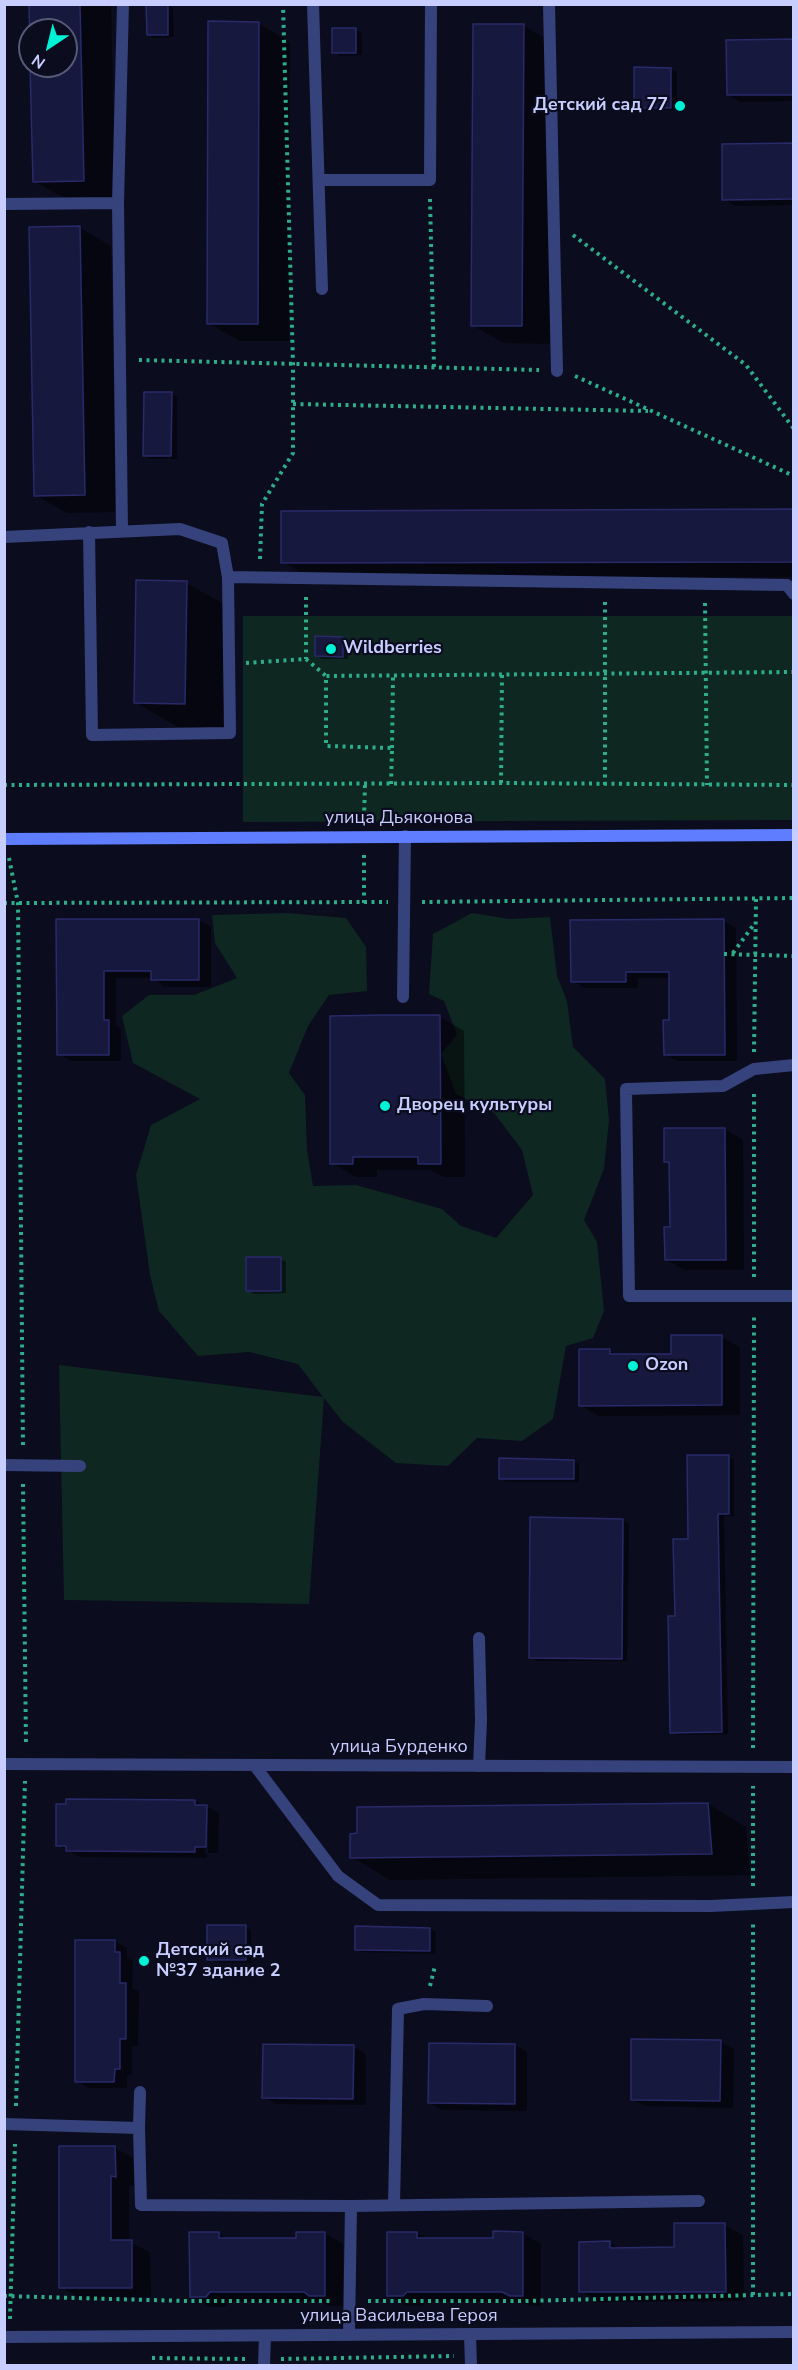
<!DOCTYPE html>
<meta charset="utf-8">
<style>
body{margin:0}
#map{position:relative;width:798px;height:2370px;overflow:hidden;background:#0b0c1d;font-family:"Nunito Sans",sans-serif}
canvas{display:block}
.frame{position:absolute;inset:0;border:6px solid #c7cdff;pointer-events:none}
.north{position:absolute;left:18px;top:18px;width:60px;height:60px;box-sizing:border-box;background:#0b0c1d;border:2px solid #565977;border-radius:50%;rotate:215deg;font-size:16px;font-weight:700;line-height:24px;text-align:center;color:#c7cdff}
.north::after{content:'';display:block;margin:auto;width:21px;height:27px;background:#00f2d6;clip-path:polygon(50% 0,100% 100%,50% 72%,0 100%)}
</style>
<div id="map">
<canvas width="798" height="2370"></canvas>
<div class="frame"></div>
<div class="north">N</div>
</div>
<script>
const ctx = document.querySelector('canvas').getContext('2d');
ctx.lineJoin = 'round';
function fillPath(path, color) { ctx.fillStyle = color; ctx.fill(path, 'evenodd'); }
const poly = rows => new Path2D(rows.map(r => 'M' + r).join(''));
function trace(path, color, width, dash) { ctx.strokeStyle = color; ctx.lineWidth = width; ctx.lineCap = dash ? 'butt' : 'round'; ctx.setLineDash(dash || []); ctx.stroke(path); }
function write(font, color, halo, rows, align = 'center') {
  ctx.font = font + ' "Nunito Sans",sans-serif'; ctx.lineWidth = 4.5; ctx.setLineDash([]); ctx.textBaseline = 'middle'; ctx.strokeStyle = halo; ctx.fillStyle = color; for (const [text, x, y, turn = 0] of rows) {
    ctx.save(); ctx.translate(x, y); ctx.rotate((+turn || 0) * Math.PI / 180); ctx.textAlign = isNaN(turn) ? turn : align; if (halo) ctx.strokeText(text, 0, 0); ctx.fillText(text, 0, 0); ctx.restore();
  }
}
fillPath(poly([
 [243,616,793,616,793,820,243,822],
 [287,913,346,918,366,947,367,991,329,995,308,1026,289,1073,305,1095,307,1150,313,1186,356,1185,442,1209,461,1226,496,1238,533,1195,522,1150,494,1113,456,1094,441,1054,457,1035,444,1001,429,994,433,934,472,913,509,919,550,917,557,976,567,1001,573,1047,605,1079,609,1120,604,1169,584,1220,597,1242,604,1311,593,1338,566,1346,553,1419,522,1441,477,1438,448,1466,396,1463,343,1422,324,1398,309,1604,64,1600,59,1365,323,1397,298,1364,249,1352,198,1356,159,1311,150,1275,136,1175,151,1125,200,1099,133,1063,122,1016,149,995,194,995,237,978,215,943,212,915]
]), '#0e2721');
fillPath(poly([
 [31,4,111,4,115,198,66,199,34,181,32,66,66,66,66,30,31,30],
 [168,4,173,8,174,37,154,38,148,34],
 [258,23,290,42,289,341,240,341,208,323],
 [524,26,555,44,553,344,504,343,472,325],
 [356,30,362,33,362,55,340,56,334,52],
 [794,40,794,101,740,102,728,95],
 [671,69,677,72,677,110,641,110,635,107],
 [794,144,794,205,735,206,724,199],
 [79,227,111,246,116,512,67,513,35,495],
 [171,394,177,397,177,459,150,459,145,455],
 [794,511,794,577,311,578,283,562],
 [186,583,229,607,227,728,178,727,135,702],
 [343,638,349,642,348,659,322,659,316,655],
 [198,920,211,927,211,987,165,987,152,978,116,978,116,1026,121,1029,121,1061,71,1061,59,1054,58,921],
 [723,921,736,928,737,1061,678,1061,665,1054,670,1022,670,978,638,978,638,988,585,988,572,981],
 [440,1017,464,1031,465,1177,444,1177,431,1170,377,1170,377,1177,356,1177,332,1163],
 [725,1129,743,1140,744,1270,685,1270,666,1260,671,1229,671,1164,665,1161],
 [280,1259,286,1262,286,1293,254,1294,248,1290],
 [721,1337,740,1347,740,1415,599,1416,580,1405,580,1351,610,1351,618,1355,673,1355],
 [728,1457,734,1460,734,1516,724,1516,728,1734,678,1735,672,1732,677,1617,689,1540],
 [573,1461,579,1464,579,1482,506,1482,501,1478],
 [532,1519,623,1520,629,1524,627,1661,536,1661,530,1657],
 [68,1801,195,1801,219,1813,218,1853,208,1853,208,1810,205,1810,205,1854,207,1854,207,1858,80,1857,57,1845],
 [708,1804,746,1827,750,1875,390,1880,352,1857],
 [245,1926,251,1930,251,1963,215,1962,209,1959],
 [430,1929,436,1932,435,1954,362,1952,356,1949],
 [114,1941,127,1948,127,1958,133,1961,132,1988,139,1992,138,2046,132,2046,132,2075,127,2075,127,2088,89,2088,76,2081],
 [633,2041,721,2042,734,2049,733,2108,645,2106,632,2099],
 [515,2045,527,2052,527,2111,442,2110,429,2103],
 [354,2047,366,2054,366,2105,276,2104,264,2097],
 [115,2148,133,2158,134,2186,129,2186,129,2242,150,2252,151,2297,80,2298,61,2287],
 [725,2225,743,2235,744,2301,599,2302,581,2291,610,2243,620,2249,675,2249],
 [218,2233,229,2240,297,2240,324,2233,343,2244,343,2306,329,2306,322,2302,229,2302,225,2307,210,2307,191,2296],
 [417,2233,428,2239,494,2239,522,2233,541,2244,541,2306,530,2306,523,2302,426,2302,422,2306,407,2306,389,2296]
]), '#0007');
const building = poly([
 [29,4,80,4,84,181,33,182,30,66,66,66,66,30,30,30,30,47,29,4],
 [146,4,168,4,168,35,147,35,146,4],
 [208,21,259,22,258,324,207,324,208,21],
 [473,24,524,24,522,326,471,326,473,24],
 [332,28,356,28,356,53,332,53,332,28],
 [794,39,794,95,727,95,726,40,794,39],
 [634,67,671,68,671,108,634,108,634,67],
 [794,143,794,199,722,200,722,144,794,143],
 [80,226,85,495,34,496,29,227,80,226],
 [144,392,172,392,171,456,143,456,144,392],
 [794,509,794,562,281,563,281,511,794,509],
 [136,580,187,581,185,704,134,703,136,580],
 [315,636,343,637,343,657,315,656,315,636],
 [56,919,199,919,199,980,151,980,151,971,104,971,104,1020,109,1020,109,1055,57,1055,56,919],
 [724,919,725,1055,664,1055,663,1020,669,1020,669,972,626,972,626,982,571,982,570,920,724,919],
 [386,1015,440,1015,441,1164,418,1164,418,1157,353,1157,353,1164,330,1164,330,1016,386,1015],
 [664,1128,725,1128,726,1260,665,1260,664,1227,670,1227,669,1162,664,1162,664,1128],
 [246,1257,281,1257,281,1291,246,1291,246,1257],
 [671,1335,722,1335,722,1405,579,1406,579,1349,610,1349,610,1354,671,1354,671,1335],
 [687,1455,729,1455,729,1514,718,1514,722,1732,670,1733,668,1616,675,1616,673,1539,688,1539,687,1455],
 [499,1458,574,1460,574,1479,499,1479,499,1458],
 [530,1517,623,1519,622,1659,529,1658,530,1517],
 [66,1799,195,1800,195,1805,207,1805,206,1847,195,1847,195,1852,66,1851,66,1846,56,1846,56,1804,66,1804,66,1799],
 [708,1803,712,1854,350,1858,350,1834,357,1833,357,1807,708,1803],
 [207,1925,246,1925,246,1960,207,1960,207,1925],
 [355,1926,430,1928,430,1951,355,1950,355,1926],
 [75,1940,115,1940,115,1952,120,1952,120,1983,126,1983,126,2039,120,2039,120,2069,115,2069,114,2082,75,2082,75,1940],
 [631,2039,721,2040,720,2101,631,2100,631,2039],
 [429,2043,515,2044,515,2104,428,2103,429,2043],
 [263,2044,354,2045,353,2099,262,2098,263,2044],
 [59,2146,115,2146,116,2177,111,2176,111,2240,132,2240,132,2288,59,2288,59,2146],
 [674,2223,725,2223,726,2292,579,2292,579,2242,610,2241,610,2248,674,2247,674,2223],
 [493,2231,523,2232,523,2296,510,2296,502,2292,407,2292,403,2296,387,2296,387,2232,417,2232,417,2238,493,2238,493,2231],
 [189,2232,219,2232,219,2238,296,2238,296,2232,325,2232,325,2296,309,2296,304,2292,210,2292,206,2297,190,2297,189,2232]
]);
fillPath(building, '#17183e');
trace(building, '#292a6a', 1.5);
trace(poly([
 [430,199,434,368],
 [573,235,746,365,794,429],
 [139,360,539,370],
 [575,376,794,476],
 [293,404,648,411],
 [260,559,262,504,293,453,293,364,283,4],
 [306,597,306,659],
 [705,603,707,785],
 [246,663,306,659,326,676],
 [392,748,393,676],
 [501,783,502,675],
 [391,784,392,748,326,746,326,676,794,672],
 [4,785,501,783,794,785],
 [605,785,605,599],
 [364,818,365,784],
 [9,858,18,903,23,1446],
 [422,902,794,898],
 [4,903,388,902],
 [364,903,364,855],
 [733,953,755,923],
 [724,954,794,956],
 [754,1052,756,899],
 [754,1277,754,1090],
 [23,1484,26,1746],
 [753,1748,754,1315],
 [753,1886,753,1786],
 [430,1986,435,1966],
 [16,2106,25,1781],
 [753,2295,753,1921],
 [4,2296,186,2301,331,2301],
 [368,2301,524,2301,794,2294],
 [10,2319,15,2144],
 [152,2358,247,2359],
 [281,2359,454,2356]
]), '#2cae8a', 4, [3, 4.5]);
trace(poly([
 [313,4,322,289],
 [549,4,557,371],
 [319,180,430,180,431,4],
 [4,204,118,203],
 [122,531,118,203,123,4],
 [89,532,92,735,230,733,228,577],
 [4,537,180,529,222,543,228,577,787,585,794,594],
 [403,997,405,836],
 [794,1065,754,1069,723,1086,626,1089,629,1296,794,1296],
 [4,1465,80,1466],
 [479,1638,481,1720,479,1766],
 [255,1766,338,1876,378,1905,711,1906,794,1902],
 [4,2124,139,2128,141,2205,351,2206],
 [139,2128,140,2092],
 [394,2205,398,2009,424,2004,487,2006],
 [349,2334,351,2206,699,2201],
 [470,2334,471,2366],
 [264,2366,265,2336]
]), '#36427c', 12);
trace(poly([
 [4,1764,794,1767],
 [4,2337,794,2332]
]), '#36427c', 12);
trace(poly([
 [4,839,794,835]
]), '#5e7dff', 12);
for (const [x, y, r, color] of [
 [680,106,6,"#00f2d6"],
 [331,649,6,"#00f2d6"],
 [385,1106,6,"#00f2d6"],
 [633,1366,6,"#00f2d6"],
 [144,1961,6,"#00f2d6"]
]) { const dot = new Path2D(); dot.arc(x, y, r, 0, 2 * Math.PI); ctx.fillStyle = color; ctx.fill(dot); trace(dot, '#0b0c1d', 2); }
write('bold 18px', '#c7cdff', '#0b0c1d', [
 ["Детский сад 77",668,106,"right"],
 ["Wildberries",343,649],
 ["Дворец культуры",397,1106],
 ["Ozon",645,1366],
 ["Детский сад",156,1951],
 ["№37 здание 2",156,1972]
], 'left');
write('18px', '#c7cdff', '#0b0c1d', [
 ["улица Дьяконова",399,819],
 ["улица Бурденко",399,1748],
 ["улица Васильева Героя",399,2317]
]);
</script>
